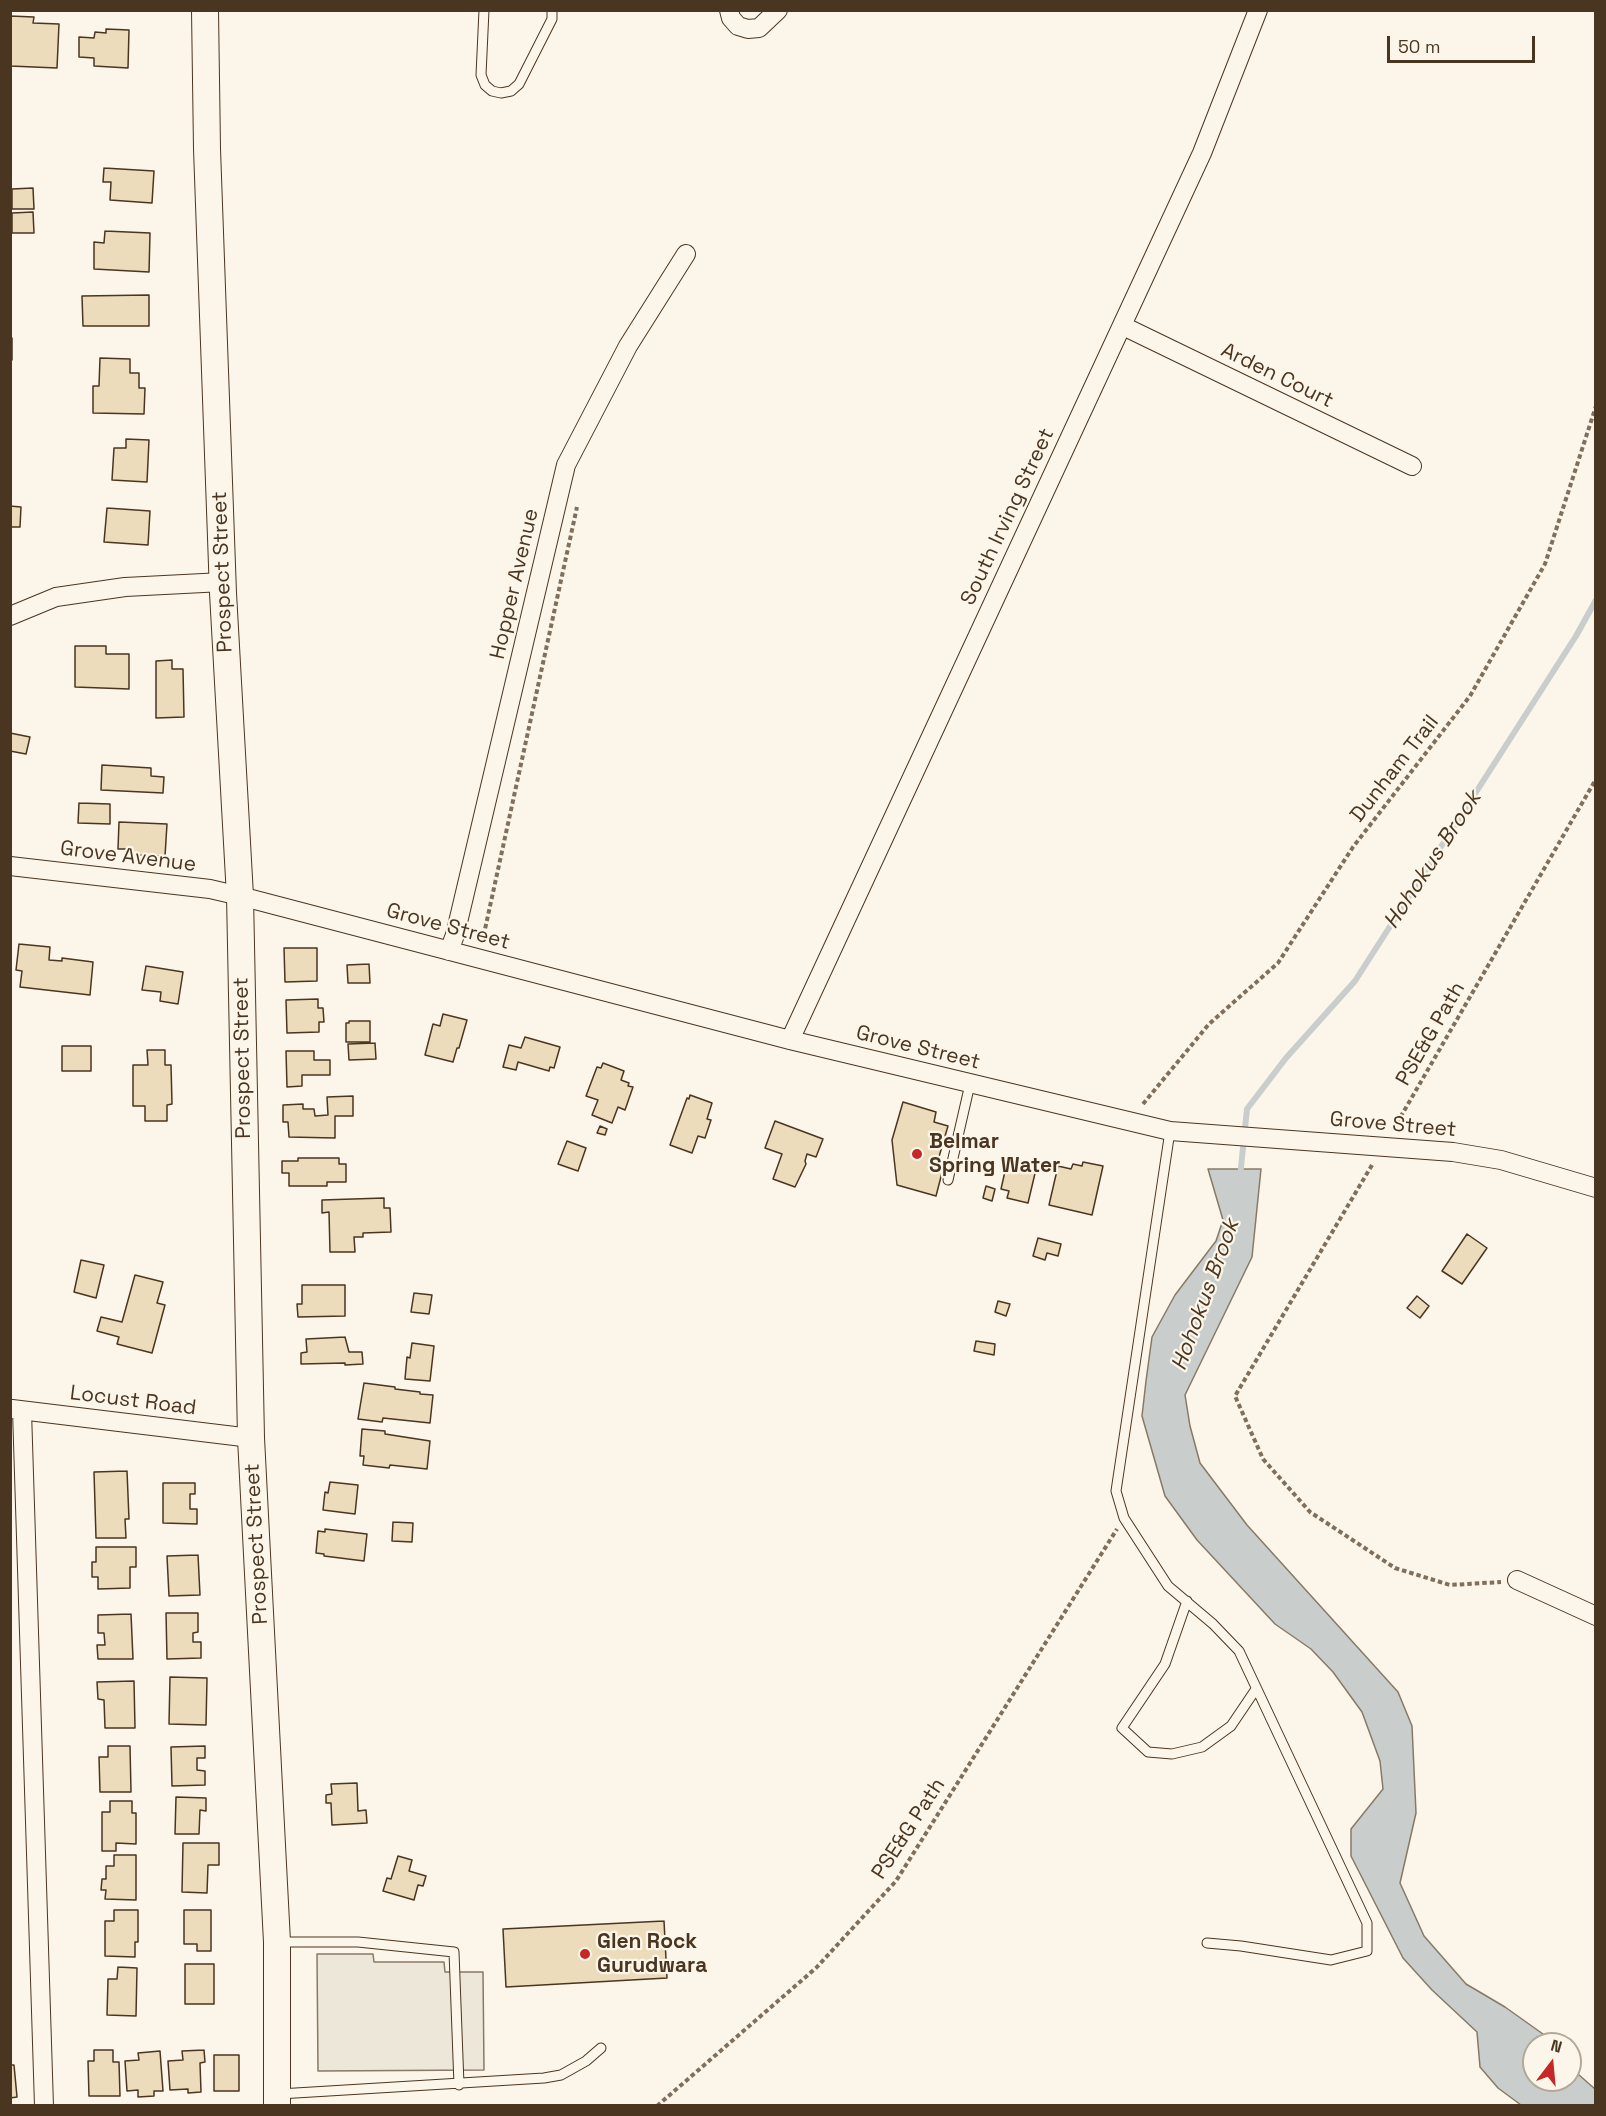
<!DOCTYPE html>
<style>
body{margin:0}
#map{position:relative;width:1606px;height:2116px;overflow:hidden;background:#fbf6e9;font-family:"Space Grotesk",sans-serif}
canvas{display:block}
.frame{position:absolute;inset:0;border:12px solid #4a3520;pointer-events:none}
.north{position:absolute;left:1522px;top:2032px;width:60px;height:60px;box-sizing:border-box;background:#fbf6e9;border:2px solid #b4a999;border-radius:50%;rotate:16deg;font-size:16px;font-weight:700;line-height:24px;text-align:center;color:#4a3520}
.north::after{content:'';display:block;margin:auto;width:21px;height:27px;background:#c62828;clip-path:polygon(50% 0,100% 100%,50% 72%,0 100%)}
.scale{position:absolute;left:1387px;top:36px;width:148px;height:27px;box-sizing:border-box;border:3px solid #4a3520;border-top:0;padding-left:8px;font-size:18px;line-height:21px;white-space:nowrap;color:#4a3520;-webkit-text-stroke:4px #fbf6e9;paint-order:stroke}
</style>
<div id="map">
<canvas width="1606" height="2116"></canvas>
<div class="frame"></div>
<div class="north">N</div>
<div class="scale">50 m</div>
</div>
<script>
const ctx = document.querySelector('canvas').getContext('2d');
ctx.lineJoin = 'round';
function fillPath(path, color) { ctx.fillStyle = color; ctx.fill(path, 'evenodd'); }
const poly = rows => new Path2D(rows.map(r => 'M' + r).join(''));
function trace(path, color, width, dash) { ctx.strokeStyle = color; ctx.lineWidth = width; ctx.lineCap = dash ? 'butt' : 'round'; ctx.setLineDash(dash || []); ctx.stroke(path); }
function write(font, color, halo, rows, align = 'center') {
  ctx.font = font + ' "Space Grotesk",sans-serif'; ctx.lineWidth = 4.5; ctx.setLineDash([]); ctx.textBaseline = 'middle'; ctx.strokeStyle = halo; ctx.fillStyle = color; for (const [text, x, y, turn = 0] of rows) {
    ctx.save(); ctx.translate(x, y); ctx.rotate((+turn || 0) * Math.PI / 180); ctx.textAlign = isNaN(turn) ? turn : align; if (halo) ctx.strokeText(text, 0, 0); ctx.fillText(text, 0, 0); ctx.restore();
  }
}
const parking = poly([
 [317,1954,373,1954,374,1962,444,1962,445,1972,483,1972,484,2070,318,2071,317,1954]
]);
fillPath(parking, '#ede7d9');
trace(parking, '#887966', 1.5);
const water = poly([
 [1208,1169,1261,1169,1252,1257,1185,1395,1190,1426,1200,1463,1247,1525,1398,1692,1412,1726,1416,1813,1400,1883,1424,1936,1466,1984,1505,2007,1550,2039,1553,2044,1534,2044,1534,2080,1570,2080,1570,2067,1595,2089,1595,2105,1521,2105,1498,2088,1480,2067,1477,2032,1432,1990,1403,1958,1351,1856,1351,1829,1383,1789,1380,1761,1362,1712,1333,1672,1311,1649,1275,1624,1197,1540,1165,1496,1142,1416,1146,1381,1152,1337,1175,1295,1216,1241,1223,1220,1208,1169]
]);
fillPath(water, '#c9cecd');
trace(water, '#887966', 1.5);
trace(poly([
 [1240,1177,1247,1109,1286,1058,1355,981,1576,636,1596,600]
]), '#c9cecd', 6);
const building = poly([
 [10,16,34,17,33,23,59,24,57,68,10,66,10,16],
 [106,29,129,30,128,68,94,66,94,58,79,57,79,37,94,38,95,32,106,33,106,29],
 [104,168,154,171,152,203,110,200,111,182,103,182,104,168],
 [33,188,34,209,12,209,12,189,33,188],
 [33,212,34,233,12,233,12,213,33,212],
 [105,231,150,233,149,272,94,269,94,242,104,243,105,231],
 [149,295,149,326,83,326,82,296,149,295],
 [10,338,12,338,12,360,10,360,10,338],
 [100,358,130,359,130,373,139,373,139,388,145,388,144,414,93,413,93,386,99,386,100,358],
 [126,439,149,440,147,482,112,480,114,448,126,448,126,439],
 [10,506,21,507,20,527,10,527,10,506],
 [107,508,150,511,148,545,104,542,107,508],
 [75,646,106,646,106,654,129,654,129,689,75,687,75,646],
 [172,660,172,669,183,669,184,717,156,718,156,661,172,660],
 [10,733,30,737,26,754,10,751,10,733],
 [102,765,151,768,151,776,164,777,163,793,101,790,102,765],
 [79,803,110,804,110,824,78,823,79,803],
 [119,822,167,824,165,856,132,855,132,849,118,849,119,822],
 [19,944,50,947,49,960,62,961,62,958,93,962,90,995,20,987,22,971,16,970,19,944],
 [284,948,317,948,317,981,285,982,284,948],
 [369,964,370,983,348,983,347,965,369,964],
 [146,966,183,972,178,1004,160,1001,161,992,142,990,146,966],
 [318,999,318,1008,323,1008,324,1022,319,1022,319,1032,287,1033,286,1000,318,999],
 [443,1014,467,1020,459,1048,457,1048,453,1062,425,1055,433,1024,440,1026,443,1014],
 [349,1021,370,1021,370,1042,346,1042,346,1023,349,1023,349,1021],
 [525,1037,560,1047,554,1068,550,1067,549,1071,518,1062,516,1070,503,1067,509,1045,521,1048,525,1037],
 [375,1043,376,1059,349,1060,348,1044,375,1043],
 [62,1046,91,1046,91,1071,62,1071,62,1046],
 [147,1050,165,1050,165,1065,171,1065,172,1104,167,1105,167,1121,145,1121,145,1106,133,1106,133,1065,148,1065,147,1050],
 [286,1051,314,1051,314,1060,330,1060,330,1075,302,1075,302,1086,287,1087,286,1051],
 [603,1063,624,1071,621,1080,629,1083,628,1086,633,1087,625,1110,618,1107,612,1123,592,1115,598,1100,586,1096,597,1067,601,1068,603,1063],
 [690,1095,712,1103,707,1119,711,1120,705,1138,698,1136,692,1153,670,1145,687,1098,689,1099,690,1095],
 [353,1096,353,1116,335,1116,335,1138,289,1137,288,1122,283,1122,283,1105,303,1104,303,1109,314,1109,315,1116,328,1115,327,1097,353,1096],
 [903,1102,936,1112,934,1122,948,1126,936,1167,943,1169,936,1196,897,1185,892,1140,903,1102],
 [775,1121,823,1139,816,1157,807,1154,805,1161,806,1164,795,1187,773,1179,782,1154,765,1148,775,1121],
 [600,1126,607,1129,605,1135,597,1133,600,1126],
 [567,1141,586,1148,578,1171,558,1164,567,1141],
 [298,1158,339,1158,339,1164,346,1164,346,1182,327,1182,327,1186,289,1186,289,1173,282,1173,282,1161,298,1161,298,1158],
 [1008,1158,1037,1165,1028,1203,1007,1198,1009,1191,1001,1189,1008,1158],
 [1083,1162,1103,1166,1092,1215,1049,1205,1058,1166,1071,1169,1073,1164,1082,1166,1083,1162],
 [986,1186,995,1189,992,1201,983,1198,986,1186],
 [384,1198,384,1208,390,1208,391,1232,363,1233,363,1237,354,1237,355,1252,330,1252,329,1212,322,1213,322,1200,384,1198],
 [1467,1234,1487,1248,1462,1284,1442,1271,1467,1234],
 [1038,1238,1061,1244,1058,1256,1047,1253,1045,1260,1033,1256,1038,1238],
 [81,1260,104,1265,96,1298,74,1292,81,1260],
 [135,1275,163,1282,157,1303,165,1305,152,1353,117,1344,119,1337,97,1331,101,1317,122,1322,135,1275],
 [302,1285,345,1285,345,1316,298,1317,297,1304,302,1304,302,1285],
 [414,1293,432,1295,429,1314,411,1312,414,1293],
 [1417,1296,1429,1306,1420,1318,1407,1308,1417,1296],
 [998,1301,1010,1304,1006,1316,995,1312,998,1301],
 [345,1337,349,1352,362,1352,363,1364,345,1365,345,1363,301,1364,301,1353,307,1352,306,1339,345,1337],
 [976,1341,995,1344,994,1355,974,1351,976,1341],
 [412,1343,434,1346,430,1381,405,1379,407,1357,410,1358,412,1343],
 [364,1383,395,1387,395,1389,420,1392,420,1394,433,1395,430,1423,383,1418,382,1422,358,1419,364,1383],
 [362,1429,385,1431,385,1434,430,1441,427,1469,390,1465,389,1468,363,1465,364,1456,360,1456,362,1429],
 [127,1471,129,1519,125,1519,126,1538,96,1538,94,1472,127,1471],
 [330,1482,358,1485,355,1514,323,1510,325,1492,328,1493,330,1482],
 [163,1483,195,1483,195,1494,190,1494,190,1509,197,1509,197,1524,163,1523,163,1483],
 [393,1522,413,1523,412,1542,392,1541,393,1522],
 [325,1529,367,1534,364,1561,324,1556,324,1554,316,1553,318,1531,325,1532,325,1529],
 [96,1547,136,1547,136,1567,130,1567,130,1588,98,1589,98,1577,92,1577,92,1562,96,1562,96,1547],
 [198,1555,200,1595,169,1596,167,1556,198,1555],
 [166,1613,198,1613,198,1632,193,1633,193,1642,201,1642,201,1658,167,1659,166,1613],
 [131,1614,133,1659,98,1659,97,1645,105,1645,104,1633,98,1633,98,1615,131,1614],
 [170,1677,207,1678,206,1725,169,1724,170,1677],
 [134,1681,135,1728,105,1728,104,1700,98,1699,97,1682,134,1681],
 [108,1746,130,1746,131,1792,100,1792,99,1757,108,1757,108,1746],
 [205,1746,205,1758,197,1758,197,1770,205,1771,205,1785,172,1786,171,1747,205,1746],
 [357,1783,358,1811,366,1810,367,1823,332,1825,331,1803,326,1803,326,1795,332,1794,331,1784,357,1783],
 [176,1797,206,1798,206,1811,200,1810,199,1834,175,1834,176,1797],
 [110,1801,132,1801,132,1813,136,1813,136,1844,116,1843,116,1851,102,1851,102,1812,110,1812,110,1801],
 [183,1843,219,1843,219,1865,208,1865,207,1893,182,1892,183,1843],
 [114,1855,136,1855,136,1900,105,1899,106,1890,101,1890,102,1879,106,1879,106,1866,114,1866,114,1855],
 [398,1856,412,1860,409,1871,426,1876,423,1886,418,1885,414,1900,383,1891,387,1878,391,1879,398,1856],
 [114,1910,138,1910,138,1942,135,1942,135,1957,105,1956,105,1921,114,1921,114,1910],
 [184,1910,211,1910,211,1951,197,1951,197,1944,184,1944,184,1910],
 [664,1921,667,1978,506,1987,503,1929,664,1921],
 [185,1964,214,1964,214,2004,185,2004,185,1964],
 [118,1967,137,1968,136,2016,107,2015,108,1979,117,1979,118,1967],
 [94,2050,113,2050,113,2062,119,2062,120,2096,89,2096,88,2061,94,2061,94,2050],
 [204,2050,205,2062,200,2063,201,2092,188,2093,188,2089,170,2090,168,2061,183,2060,182,2051,204,2050],
 [160,2051,163,2091,154,2091,154,2096,138,2097,138,2090,127,2091,125,2061,139,2060,138,2053,160,2051],
 [214,2055,239,2055,239,2091,214,2091,214,2055],
 [10,2065,14,2065,17,2097,10,2098,10,2065]
]);
fillPath(building, '#ecdcbc');
trace(building, '#4a3520', 1.5);
const service = poly([
 [484,10,481,75,485,85,492,91,501,93,511,91,519,84,552,19,552,10],
 [1170,1131,1116,1491,1124,1518,1168,1586,1213,1624,1239,1651,1367,1923,1367,1951,1331,1960,1241,1946,1207,1943],
 [948,1180,970,1084],
 [1187,1601,1165,1664,1122,1728,1148,1752,1172,1754,1202,1747,1231,1726,1256,1689],
 [278,1942,358,1942,454,1952,459,2085],
 [279,2094,544,2078,561,2075,586,2061,601,2048]
]);
const minor = poly([
 [729,10,731,18,738,26,748,29,759,28,778,10],
 [1123,326,1412,466],
 [10,616,56,597,125,587,223,582],
 [10,866,210,889,240,896,790,1040,1170,1131,1453,1152,1501,1160,1596,1188],
 [449,951,455,935,566,465,628,346,686,254],
 [790,1040,1202,153,1258,10],
 [12,1409,251,1438],
 [22,1411,44,2106],
 [1517,1580,1596,1616]
]);
const secondary = poly([
 [205,10,207,149,223,593,240,896,251,1438,277,1942,277,2106]
]);
trace(service, '#4a3520', 11);
trace(minor, '#4a3520', 20);
trace(secondary, '#4a3520', 28);
trace(poly([
 [482,943,577,507],
 [1143,1104,1209,1024,1278,963,1353,847,1470,696,1545,564,1596,406],
 [1393,1130,1596,779],
 [1372,1165,1235,1396,1263,1459,1310,1512,1395,1568,1450,1585,1501,1582],
 [657,2106,816,1968,896,1881,1117,1529]
]), '#7f6f5c', 4, [4.5, 3]);
trace(service, '#fbf6e9', 9);
trace(minor, '#fbf6e9', 18);
trace(secondary, '#fbf6e9', 26);
for (const [x, y, r, color] of [
 [917,1154,6,"#c62828"],
 [585,1954,6,"#c62828"]
]) { const dot = new Path2D(); dot.arc(x, y, r, 0, 2 * Math.PI); ctx.fillStyle = color; ctx.fill(dot); trace(dot, '#fbf6e9', 2); }
write('21px', '#4a3520', '#fbf6e9', [
 ["Arden Court",1277,376,26],
 ["South Irving Street",1008,517,-65],
 ["Prospect Street",223,572,-92],
 ["Hopper Avenue",515,584,-77],
 ["Dunham Trail",1395,769,-52],
 ["Grove Avenue",128,857,7],
 ["Grove Street",448,927,15],
 ["PSE&G Path",1431,1034,-60],
 ["Grove Street",918,1048,14],
 ["Prospect Street",243,1058,-91],
 ["Grove Street",1393,1125,5],
 ["Locust Road",133,1401,7],
 ["Prospect Street",257,1544,-93],
 ["PSE&G Path",909,1829,-57]
]);
write('bold 21px', '#4a3520', '#fbf6e9', [
 ["Belmar",929,1142],
 ["Spring Water",929,1166],
 ["Glen Rock",597,1942],
 ["Gurudwara",597,1966]
], 'left');
write('italic 22px', '#4a3520', '#fbf6e9', [
 ["Hohokus Brook",1433,860,-57],
 ["Hohokus Brook",1206,1295,-70]
]);
</script>
